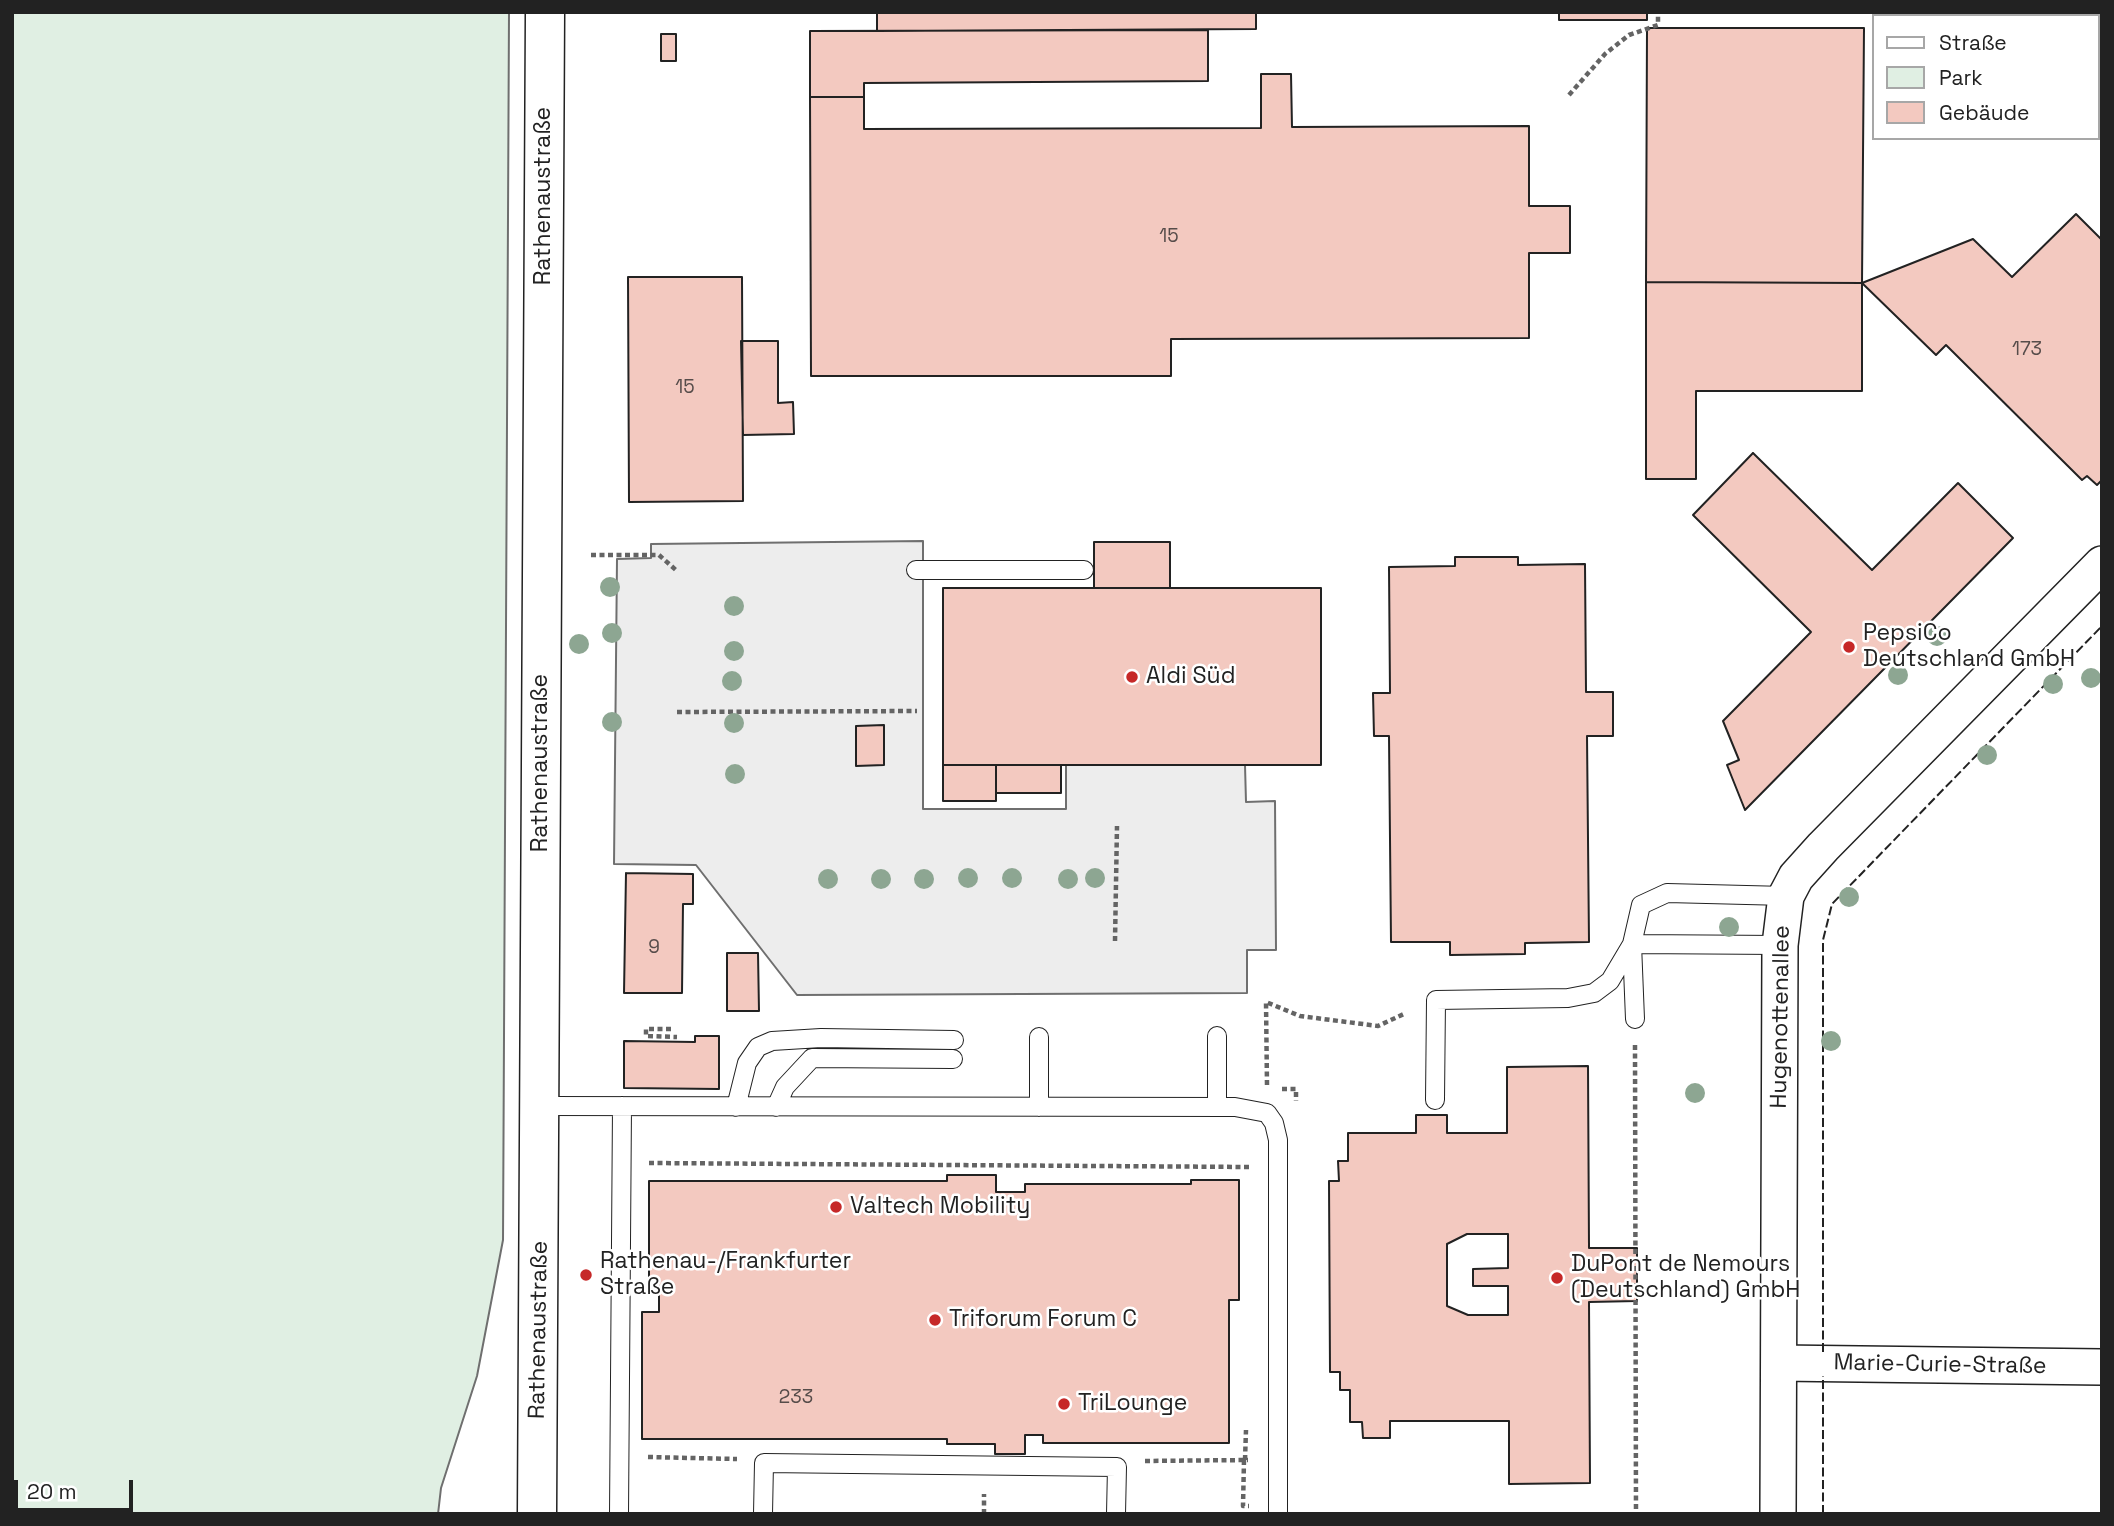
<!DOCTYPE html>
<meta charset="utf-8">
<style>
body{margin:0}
#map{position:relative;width:2114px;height:1526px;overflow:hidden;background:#fff;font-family:"Space Grotesk",sans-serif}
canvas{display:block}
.frame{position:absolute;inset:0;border:14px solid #222;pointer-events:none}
.legend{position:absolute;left:1872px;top:14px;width:228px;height:126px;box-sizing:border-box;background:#fff;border:2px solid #a7a7a7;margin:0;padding:9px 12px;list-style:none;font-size:21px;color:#222}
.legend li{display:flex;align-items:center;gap:14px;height:35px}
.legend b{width:35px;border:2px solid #a7a7a7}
.scale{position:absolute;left:14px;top:1480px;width:119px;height:32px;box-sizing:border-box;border:4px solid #222;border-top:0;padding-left:9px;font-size:21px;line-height:24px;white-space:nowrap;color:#222;-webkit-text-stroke:5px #fff;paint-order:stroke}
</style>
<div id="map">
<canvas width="2114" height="1526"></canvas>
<div class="frame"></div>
<ul class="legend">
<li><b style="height:9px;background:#fff"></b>Straße</li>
<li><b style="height:19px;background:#e0efe3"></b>Park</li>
<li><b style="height:19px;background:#f3c9c0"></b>Gebäude</li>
</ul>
<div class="scale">20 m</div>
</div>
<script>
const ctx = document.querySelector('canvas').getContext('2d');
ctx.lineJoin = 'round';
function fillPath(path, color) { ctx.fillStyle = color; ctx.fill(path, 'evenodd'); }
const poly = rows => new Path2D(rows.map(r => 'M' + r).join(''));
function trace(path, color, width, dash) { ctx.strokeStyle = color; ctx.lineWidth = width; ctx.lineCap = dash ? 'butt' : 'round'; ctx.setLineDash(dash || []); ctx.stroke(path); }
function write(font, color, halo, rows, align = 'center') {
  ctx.font = font + ' "Space Grotesk",sans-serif'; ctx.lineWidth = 5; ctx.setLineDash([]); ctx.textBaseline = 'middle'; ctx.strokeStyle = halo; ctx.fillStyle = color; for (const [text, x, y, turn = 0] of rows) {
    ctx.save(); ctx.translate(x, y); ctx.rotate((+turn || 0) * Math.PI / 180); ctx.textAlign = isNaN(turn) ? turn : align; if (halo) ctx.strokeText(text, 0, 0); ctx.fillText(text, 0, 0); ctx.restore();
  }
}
const green = poly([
 [12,12,509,12,503,1240,477,1376,441,1488,438,1514,12,1514,12,12]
]);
fillPath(green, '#e0efe3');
trace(green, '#6f6f6f', 2);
const parking = poly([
 [923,541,923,809,1066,809,1066,765,1245,765,1246,802,1275,801,1276,950,1247,950,1247,993,797,995,696,865,614,864,617,559,651,558,651,544,923,541]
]);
fillPath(parking, '#ededed');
trace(parking, '#6f6f6f', 2);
const building = poly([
 [877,12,1256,12,1256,29,877,31,877,12],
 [1559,12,1647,12,1647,20,1559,20,1559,12],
 [1647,28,1864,28,1862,283,1646,282,1647,28],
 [1208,30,1208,81,864,83,864,97,810,97,810,31,1208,30],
 [661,34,676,34,676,61,661,61,661,34],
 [1261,74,1291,74,1292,127,1529,126,1529,206,1570,206,1570,253,1529,253,1529,338,1171,339,1171,376,811,376,810,97,864,97,864,129,1261,128,1261,74],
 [2076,214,2102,240,2102,480,2097,485,2087,476,2082,480,1946,345,1936,355,1862,283,1973,239,2012,277,2076,214],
 [628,277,742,277,743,501,629,502,628,277],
 [1646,282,1862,283,1862,391,1696,391,1696,479,1646,479,1646,282],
 [741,341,778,341,778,403,793,402,794,434,743,435,741,341],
 [1753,453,1872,570,1958,483,2013,538,1745,810,1727,765,1739,760,1723,721,1811,632,1693,515,1753,453],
 [1094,542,1170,542,1170,588,1094,588,1094,542],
 [1455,557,1518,557,1518,565,1585,564,1586,692,1613,692,1613,736,1587,736,1589,942,1525,943,1525,954,1450,955,1450,942,1391,942,1389,736,1374,736,1373,693,1390,693,1389,567,1455,566,1455,557],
 [943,588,1321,588,1321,765,943,765,943,588],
 [884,725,884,765,856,766,856,726,884,725],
 [943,765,996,765,996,801,943,801,943,765],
 [996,765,1061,765,1061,793,996,793,996,765],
 [626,873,693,874,693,904,683,904,682,993,624,993,626,873],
 [727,953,758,953,759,1011,727,1011,727,953],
 [695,1036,719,1036,719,1089,624,1088,624,1041,695,1042,695,1036],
 [1588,1066,1589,1248,1637,1248,1637,1301,1589,1302,1590,1483,1509,1484,1509,1421,1390,1421,1390,1438,1363,1438,1362,1422,1350,1422,1350,1390,1340,1390,1340,1372,1330,1372,1329,1181,1339,1181,1338,1161,1348,1161,1348,1133,1416,1133,1416,1115,1447,1115,1447,1133,1507,1133,1507,1067,1588,1066],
 [1467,1234,1508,1234,1508,1268,1473,1269,1473,1286,1508,1286,1508,1315,1468,1315,1447,1306,1447,1244,1467,1234],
 [947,1175,996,1175,996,1192,1025,1192,1025,1184,1191,1184,1191,1180,1239,1180,1239,1300,1229,1300,1229,1443,1043,1443,1043,1435,1025,1435,1025,1454,995,1454,995,1444,947,1444,947,1439,642,1439,642,1312,659,1312,659,1286,649,1286,649,1181,947,1181,947,1175]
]);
fillPath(building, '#f3c9c0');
trace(building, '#222', 2);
const service = poly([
 [916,570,1084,570],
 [1635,1019,1632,944,1641,905,1667,893,1786,896],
 [1217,1036,1217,1107],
 [1039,1037,1039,1107],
 [1435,1100,1436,1000,1568,998,1594,993,1610,981,1632,944,1780,945],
 [540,1106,1235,1107,1267,1113,1274,1123,1278,1140,1278,1514],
 [736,1107,747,1063,758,1047,772,1041,821,1038,954,1040],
 [776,1107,785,1087,812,1058,953,1059],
 [619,1514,622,1106],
 [763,1514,764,1463,1117,1467,1116,1514]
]);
const minor = poly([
 [1779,1363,2102,1367],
 [1778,1514,1780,945,1786,896,1796,877,1823,847,2102,564]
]);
const tertiary = poly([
 [537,1514,545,12]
]);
trace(service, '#222', 20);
trace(minor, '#222', 38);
trace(tertiary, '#222', 41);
trace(poly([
 [1569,95,1605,54,1629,35,1658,25,1658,12],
 [591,555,659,555,677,571],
 [677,712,917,711],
 [1115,941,1117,826],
 [671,1029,646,1029,646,1036,677,1037],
 [1635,1045,1636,1514],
 [1267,1085,1266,1002,1300,1016,1378,1026,1406,1013],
 [1282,1089,1296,1089,1296,1101],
 [649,1163,1250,1167],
 [648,1457,737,1459],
 [1244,1460,1243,1506,1249,1506],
 [1245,1460,1246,1430],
 [1145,1461,1248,1460],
 [984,1514,984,1494]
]), '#646464', 4.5, [5, 3.5]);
trace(service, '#fff', 18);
trace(minor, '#fff', 35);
trace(tertiary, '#fff', 38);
trace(poly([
 [1823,1352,1823,940,1832,904,2102,626],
 [1823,1514,1823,1376]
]), '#222', 2, [9, 3.5]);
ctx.fillStyle = '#8da692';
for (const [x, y] of [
 [610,587],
 [734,606],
 [612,633],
 [1937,636],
 [579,644],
 [734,651],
 [1898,675],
 [2091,678],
 [732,681],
 [2053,684],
 [612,722],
 [734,723],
 [1987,755],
 [735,774],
 [968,878],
 [1012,878],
 [1095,878],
 [828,879],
 [881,879],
 [924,879],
 [1068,879],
 [1849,897],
 [1729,927],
 [1831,1041],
 [1695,1093]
]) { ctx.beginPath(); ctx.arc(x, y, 10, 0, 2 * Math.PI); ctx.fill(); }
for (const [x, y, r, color] of [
 [1849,647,7,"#c62828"],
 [1132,677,7,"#c62828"],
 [836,1207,7,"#c62828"],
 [586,1275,7,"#c62828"],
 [1557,1278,7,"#c62828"],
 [935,1320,7,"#c62828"],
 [1064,1404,7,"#c62828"]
]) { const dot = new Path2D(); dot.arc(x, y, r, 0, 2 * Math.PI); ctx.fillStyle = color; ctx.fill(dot); trace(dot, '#fff', 2.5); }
write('19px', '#564c4a', null, [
 ["15",1169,237],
 ["173",2027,350],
 ["15",685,388],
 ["9",654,948],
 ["233",796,1398]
]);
write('23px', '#222', '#fff', [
 ["Rathenaustraße",544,196,-90],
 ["Rathenaustraße",541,763,-90],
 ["Hugenottenallee",1781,1017,-89],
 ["Rathenaustraße",539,1330,-89],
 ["Marie-Curie-Straße",1940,1365,1]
]);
write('23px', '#222', '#fff', [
 ["PepsiCo",1863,634],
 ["Deutschland GmbH",1863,660],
 ["Aldi Süd",1146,677],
 ["Valtech Mobility",850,1207],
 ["Rathenau-/Frankfurter",600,1262],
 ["Straße",600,1288],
 ["DuPont de Nemours",1571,1265],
 ["(Deutschland) GmbH",1571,1291],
 ["Triforum Forum C",949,1320],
 ["TriLounge",1078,1404]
], 'left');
</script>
